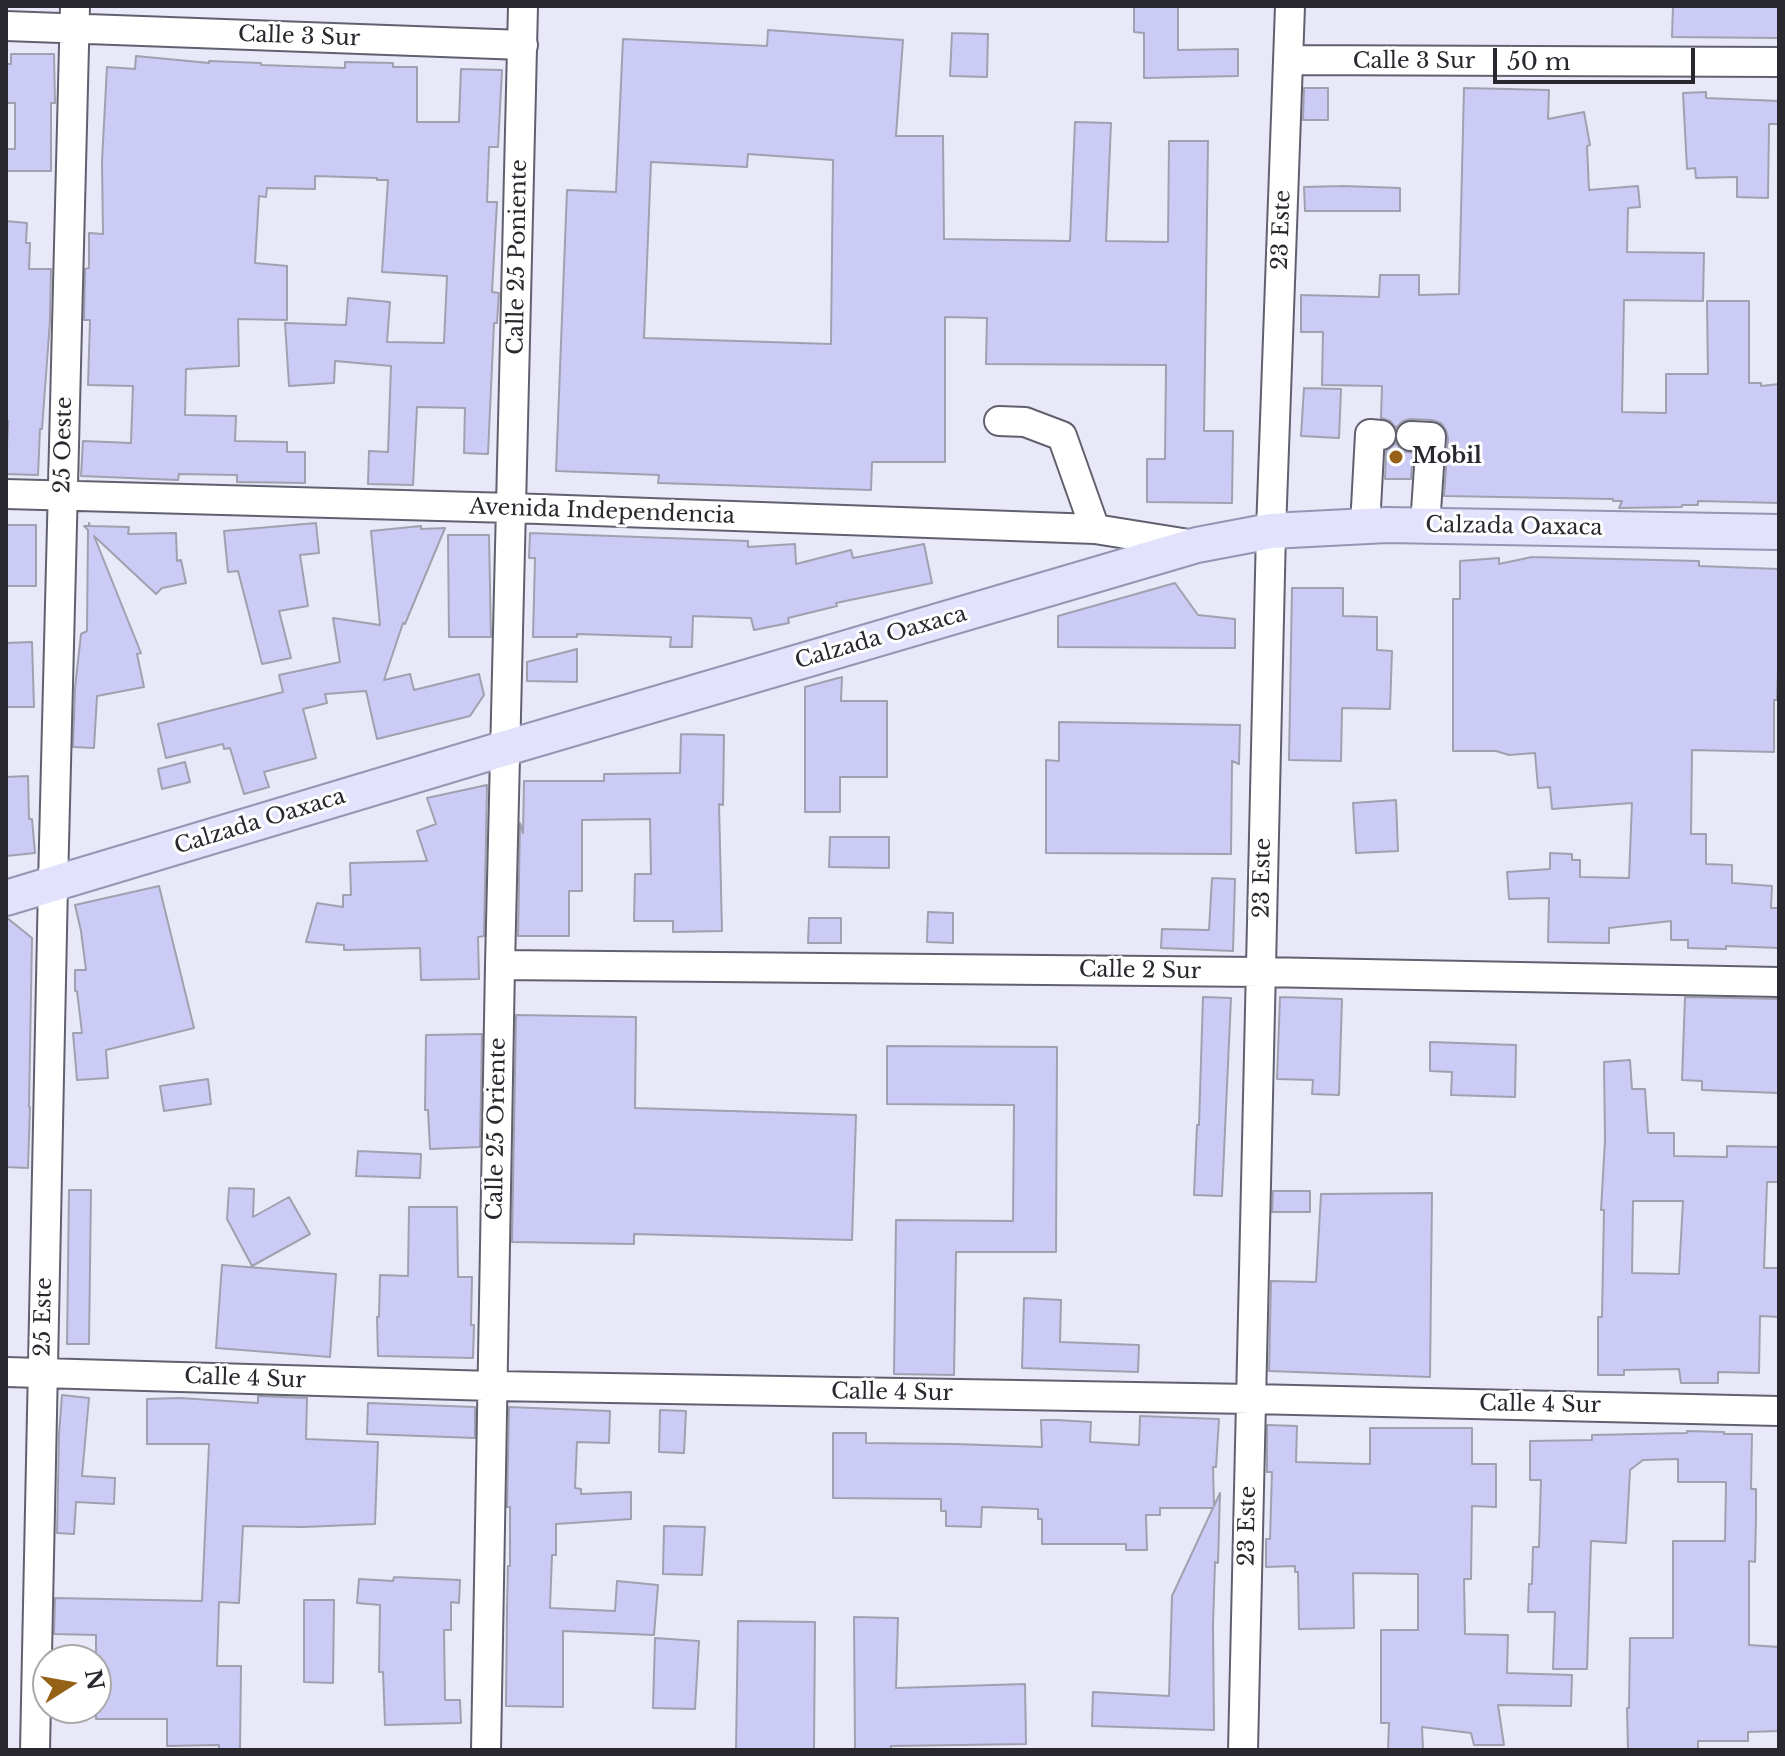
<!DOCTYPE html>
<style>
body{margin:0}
#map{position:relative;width:1785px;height:1756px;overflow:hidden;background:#e8e8f8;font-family:"Libre Baskerville",serif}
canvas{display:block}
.frame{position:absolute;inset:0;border:8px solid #28282e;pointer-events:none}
.north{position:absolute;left:32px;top:1644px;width:80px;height:80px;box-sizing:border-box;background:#fff;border:2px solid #a9a9ab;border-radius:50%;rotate:79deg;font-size:22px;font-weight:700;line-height:32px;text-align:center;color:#28282e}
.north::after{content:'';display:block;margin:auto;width:28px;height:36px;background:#956116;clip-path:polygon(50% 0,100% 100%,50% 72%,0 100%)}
.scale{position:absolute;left:1493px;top:48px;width:202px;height:36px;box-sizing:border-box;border:4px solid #28282e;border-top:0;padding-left:10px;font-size:24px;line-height:28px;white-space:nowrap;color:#28282e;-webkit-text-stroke:6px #fff;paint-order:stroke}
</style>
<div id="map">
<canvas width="1785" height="1756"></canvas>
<div class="frame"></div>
<div class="north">N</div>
<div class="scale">50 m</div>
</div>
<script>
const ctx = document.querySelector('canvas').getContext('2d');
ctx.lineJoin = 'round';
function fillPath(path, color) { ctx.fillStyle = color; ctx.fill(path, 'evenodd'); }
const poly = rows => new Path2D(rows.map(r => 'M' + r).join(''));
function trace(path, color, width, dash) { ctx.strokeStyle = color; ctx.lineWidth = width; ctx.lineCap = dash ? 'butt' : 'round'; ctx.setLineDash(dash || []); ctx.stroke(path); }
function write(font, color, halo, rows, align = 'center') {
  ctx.font = font + ' "Libre Baskerville",serif'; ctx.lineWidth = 6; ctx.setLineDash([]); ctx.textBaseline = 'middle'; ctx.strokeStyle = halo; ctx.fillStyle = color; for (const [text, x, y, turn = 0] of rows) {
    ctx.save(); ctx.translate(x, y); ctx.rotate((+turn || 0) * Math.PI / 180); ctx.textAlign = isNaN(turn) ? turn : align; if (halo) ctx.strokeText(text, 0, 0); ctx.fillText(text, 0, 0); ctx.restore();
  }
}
const building = poly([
 [1134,6,1178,6,1178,50,1238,49,1238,76,1144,78,1144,33,1134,32,1134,6],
 [1673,6,1779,6,1779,38,1672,37,1673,6],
 [768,30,903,40,896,136,943,136,944,239,1070,241,1075,122,1111,123,1106,241,1168,242,1169,141,1208,141,1204,431,1233,431,1232,503,1147,502,1147,459,1165,459,1166,365,986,364,987,318,945,317,945,462,872,462,871,490,658,483,659,475,556,471,567,190,616,192,623,39,767,46,768,30],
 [748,154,833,160,831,344,644,338,651,162,747,167,748,154],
 [952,33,988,34,987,77,950,76,952,33],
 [11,54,54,54,55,103,51,103,51,171,6,171,6,149,15,149,15,103,6,103,6,64,11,64,11,54],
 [136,56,209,63,209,61,261,63,261,65,345,68,345,62,393,63,393,67,417,67,417,122,459,122,461,69,502,70,498,147,489,147,487,202,497,202,492,292,499,293,497,323,494,323,488,454,464,453,465,408,417,407,413,485,368,484,369,451,388,452,391,366,335,361,334,383,289,386,285,323,346,325,348,298,390,302,387,342,444,343,447,276,382,272,388,180,377,180,377,178,315,176,315,189,267,188,266,197,259,196,255,263,287,266,287,320,238,319,239,366,186,369,185,415,236,416,235,441,287,442,287,452,305,452,305,483,237,482,237,475,179,474,178,480,81,476,83,441,131,443,133,386,88,385,90,320,84,320,85,269,89,268,89,233,103,234,102,161,107,67,135,69,136,56],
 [1304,88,1328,88,1328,120,1303,120,1304,88],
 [1464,88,1549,90,1548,119,1584,112,1590,145,1587,146,1589,190,1638,186,1640,207,1628,208,1627,252,1704,253,1703,301,1624,300,1622,412,1666,413,1666,374,1708,374,1707,301,1749,301,1749,383,1761,383,1761,386,1779,384,1779,503,1698,501,1698,505,1682,505,1682,507,1619,508,1622,501,1613,501,1613,499,1444,496,1448,438,1446,430,1441,423,1432,420,1411,419,1403,421,1396,428,1390,421,1381,418,1382,386,1322,385,1323,332,1301,332,1301,295,1379,297,1380,275,1419,275,1419,295,1459,294,1464,88],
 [1706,92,1706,98,1779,101,1779,124,1769,124,1768,198,1737,197,1737,177,1696,178,1695,168,1687,169,1683,93,1706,92],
 [1341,186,1400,188,1400,211,1305,211,1304,187,1341,186],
 [6,221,27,223,26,243,30,243,29,269,51,269,50,321,42,429,40,429,38,475,6,474,8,421,6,421,6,221],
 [1304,388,1341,389,1339,438,1301,436,1304,388],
 [1396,443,1402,451,1413,453,1411,479,1385,479,1386,451,1396,443],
 [89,523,90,526,129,527,128,534,176,533,177,561,181,560,186,583,162,588,156,594,94,536,141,653,137,654,144,687,97,696,94,748,73,747,75,688,81,634,87,631,88,530,84,526,89,526,89,523],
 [316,523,319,553,300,555,308,606,279,611,291,658,262,664,238,571,228,572,224,531,316,523],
 [6,525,36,525,36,586,6,586,6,525],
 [421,526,421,529,445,528,405,624,403,623,384,680,410,674,414,690,479,674,484,695,470,716,377,739,366,691,325,694,327,703,303,709,316,758,264,772,269,787,244,794,230,748,224,749,223,744,166,758,158,724,283,692,279,675,340,662,333,618,380,625,371,531,421,526],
 [530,533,748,541,748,547,795,544,796,564,851,550,853,558,924,544,932,583,836,603,837,606,788,618,789,623,754,630,751,618,693,616,692,647,670,647,671,637,577,634,577,637,533,637,535,558,529,558,530,533],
 [448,535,489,535,491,637,449,637,448,535],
 [1532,557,1699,561,1699,566,1779,569,1779,640,1777,700,1774,700,1774,752,1692,750,1691,834,1706,834,1706,864,1732,865,1732,883,1772,886,1771,908,1779,908,1779,948,1726,946,1726,949,1688,948,1688,940,1671,940,1671,921,1609,928,1609,943,1548,942,1549,898,1509,899,1507,872,1550,869,1550,853,1572,854,1572,860,1580,860,1580,877,1629,878,1632,803,1552,809,1550,787,1538,788,1535,753,1509,755,1496,751,1453,751,1453,599,1460,599,1460,561,1499,558,1499,564,1532,557],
 [1175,583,1198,615,1235,619,1235,648,1058,647,1058,616,1175,583],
 [1292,588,1343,588,1343,616,1377,617,1377,650,1392,651,1390,709,1342,708,1341,761,1289,760,1292,588],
 [32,642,34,707,6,707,6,643,32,642],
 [577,649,577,682,527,681,527,662,577,649],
 [842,677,841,701,887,701,887,777,840,777,840,812,805,812,805,687,842,677],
 [1059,722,1240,725,1239,764,1232,761,1231,854,1046,853,1046,760,1059,761,1059,722],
 [681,734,724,735,723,805,719,804,722,931,673,932,673,921,634,921,635,874,651,874,650,819,582,820,582,891,569,891,569,936,518,936,520,823,523,833,524,781,604,781,604,774,680,773,681,734],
 [185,762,190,782,162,789,158,769,185,762],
 [28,776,29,819,32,819,35,853,6,856,6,777,28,776],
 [487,785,484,936,478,937,479,979,421,980,420,948,344,950,344,945,306,942,317,903,343,907,343,895,351,895,350,863,427,861,417,831,436,824,427,798,487,785],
 [1396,800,1398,851,1356,853,1353,803,1396,800],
 [830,837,889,837,889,868,829,867,830,837],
 [1212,878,1235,879,1233,951,1161,948,1162,929,1209,930,1212,878],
 [159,886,194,1028,106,1050,108,1078,77,1080,73,1033,82,1033,77,991,75,991,75,970,86,970,81,931,75,905,159,886],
 [928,912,953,913,953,943,927,942,928,912],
 [6,917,32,938,29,1107,30,1107,28,1168,6,1167,6,917],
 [809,918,841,918,841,943,808,943,809,918],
 [1203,997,1231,998,1222,1196,1194,1195,1197,1125,1199,1125,1203,997],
 [1280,997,1342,999,1339,1095,1312,1094,1313,1080,1277,1079,1280,997],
 [1685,997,1779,999,1779,1093,1702,1090,1702,1081,1682,1080,1685,997],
 [516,1015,636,1017,635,1108,856,1115,852,1240,634,1234,634,1244,512,1242,516,1015],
 [482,1034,480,1147,430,1149,428,1110,425,1110,426,1035,482,1034],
 [1430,1042,1516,1045,1515,1097,1451,1095,1452,1072,1430,1071,1430,1042],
 [887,1046,1057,1047,1056,1252,956,1252,954,1375,894,1374,896,1220,1013,1221,1014,1105,887,1104,887,1046],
 [1630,1060,1632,1089,1645,1089,1648,1133,1674,1133,1674,1156,1727,1157,1727,1146,1779,1147,1779,1182,1767,1182,1764,1268,1779,1268,1779,1317,1760,1316,1759,1373,1718,1372,1718,1383,1681,1383,1679,1369,1624,1370,1624,1375,1598,1375,1598,1317,1602,1317,1604,1210,1601,1210,1605,1140,1604,1062,1630,1060],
 [1633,1201,1683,1201,1679,1274,1632,1273,1633,1201],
 [208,1079,211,1104,164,1111,160,1086,208,1079],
 [358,1151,421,1154,420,1178,356,1176,358,1151],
 [229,1188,254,1189,253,1217,289,1197,310,1234,252,1266,227,1219,229,1188],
 [69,1190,91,1190,89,1344,67,1344,69,1190],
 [1273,1191,1310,1191,1310,1212,1272,1212,1273,1191],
 [1432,1193,1430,1377,1269,1371,1271,1281,1316,1282,1321,1194,1432,1193],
 [409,1207,457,1207,458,1277,472,1277,471,1325,474,1325,473,1358,378,1356,377,1317,379,1317,380,1275,408,1276,409,1207],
 [222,1265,336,1274,330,1357,216,1348,222,1265],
 [1024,1298,1061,1300,1060,1342,1139,1345,1138,1372,1022,1368,1024,1298],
 [62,1395,89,1398,82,1476,115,1478,114,1504,76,1502,74,1534,57,1533,59,1434,62,1395],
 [258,1396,307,1398,306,1439,378,1442,375,1524,303,1527,243,1526,239,1603,219,1602,217,1666,241,1666,240,1750,219,1750,219,1745,167,1746,167,1719,96,1719,96,1635,54,1634,55,1598,202,1601,209,1444,147,1444,147,1399,180,1398,258,1403,258,1396],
 [368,1403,475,1407,475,1438,367,1434,368,1403],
 [509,1407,610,1411,609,1443,577,1442,575,1488,581,1489,581,1494,631,1492,631,1519,556,1524,556,1555,552,1555,550,1608,615,1611,617,1581,658,1585,654,1635,563,1631,563,1707,506,1706,507,1607,508,1566,510,1566,510,1507,507,1507,509,1407],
 [660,1410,686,1411,684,1453,659,1452,660,1410],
 [1140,1416,1219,1419,1216,1467,1213,1467,1214,1506,1220,1493,1218,1563,1215,1562,1213,1625,1214,1730,1092,1726,1093,1692,1169,1696,1172,1596,1213,1508,1160,1508,1160,1515,1146,1515,1147,1550,1126,1550,1126,1544,1042,1544,1042,1519,1038,1519,1038,1509,982,1507,981,1527,946,1526,946,1511,941,1511,941,1499,833,1498,833,1433,866,1433,866,1443,955,1444,1042,1447,1041,1420,1057,1420,1091,1422,1090,1442,1139,1445,1140,1416],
 [1267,1425,1297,1426,1296,1462,1370,1464,1370,1428,1472,1428,1472,1464,1496,1464,1496,1507,1472,1506,1471,1579,1464,1579,1465,1634,1508,1635,1507,1673,1572,1675,1571,1706,1498,1705,1504,1745,1474,1745,1471,1733,1422,1727,1423,1750,1388,1750,1389,1723,1381,1723,1381,1630,1418,1630,1418,1574,1353,1573,1354,1628,1299,1629,1298,1572,1295,1572,1295,1566,1266,1567,1266,1539,1270,1539,1272,1472,1267,1472,1267,1425],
 [1687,1431,1724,1432,1724,1434,1752,1434,1751,1489,1756,1489,1756,1516,1755,1562,1749,1561,1749,1645,1779,1647,1779,1731,1748,1732,1748,1741,1698,1741,1698,1750,1628,1750,1627,1708,1629,1708,1630,1638,1673,1638,1673,1541,1725,1541,1726,1482,1678,1482,1678,1459,1643,1460,1630,1470,1626,1543,1591,1541,1587,1669,1553,1669,1555,1612,1528,1612,1529,1584,1532,1584,1533,1547,1539,1547,1541,1480,1530,1480,1530,1441,1592,1440,1592,1435,1687,1433,1687,1431],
 [664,1526,705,1527,702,1575,663,1574,664,1526],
 [394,1577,460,1580,459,1603,451,1602,451,1630,444,1630,445,1700,460,1700,461,1723,385,1725,383,1672,379,1672,380,1605,357,1603,359,1579,393,1581,394,1577],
 [304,1600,334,1600,333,1683,304,1682,304,1600],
 [854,1617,898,1618,896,1688,1025,1684,1026,1744,891,1746,891,1750,855,1750,854,1617],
 [738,1621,815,1622,814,1750,736,1750,738,1621],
 [655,1638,699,1641,695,1709,653,1708,655,1638]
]);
fillPath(building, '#cccbf6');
trace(building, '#a1a0af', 2);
const minor = poly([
 [6,26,523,45],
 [1288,60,1779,62],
 [999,421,1025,422,1062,436,1095,529],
 [1411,436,1431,437,1425,526],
 [6,494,511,508,1095,529,1195,545],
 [1365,526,1370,434,1381,435],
 [500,965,1261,972,1779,982],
 [6,1372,493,1386,1251,1399,1779,1411],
 [35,1750,53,884,75,6],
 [486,1750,500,965,523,6],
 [1243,1750,1271,531,1290,6]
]);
const major = poly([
 [6,898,506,748,1197,545,1271,531,1387,525,1779,532]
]);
trace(minor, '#61606e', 32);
trace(major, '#9594b3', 38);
trace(minor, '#fff', 28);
trace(major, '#e2e2fc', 34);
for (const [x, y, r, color] of [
 [1396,457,8,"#956116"]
]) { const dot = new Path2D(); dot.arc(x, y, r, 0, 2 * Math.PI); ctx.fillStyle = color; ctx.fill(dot); trace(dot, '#fff', 3); }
write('22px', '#28282e', '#fff', [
 ["Calle 3 Sur",299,37,2],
 ["Calle 3 Sur",1414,62],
 ["23 Este",1282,230,-88],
 ["Calle 25 Poniente",518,257,-89],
 ["25 Oeste",64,445,-89],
 ["Avenida Independencia",602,512,2],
 ["Calzada Oaxaca",1514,527,1],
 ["Calzada Oaxaca",881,638,-16],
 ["Calzada Oaxaca",260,822,-17],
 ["23 Este",1263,878,-89],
 ["Calle 2 Sur",1140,971,1],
 ["Calle 25 Oriente",497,1129,-89],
 ["25 Este",44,1317,-89],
 ["Calle 4 Sur",245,1379,2],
 ["Calle 4 Sur",892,1393,1],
 ["Calle 4 Sur",1540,1405,1],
 ["23 Este",1248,1526,-89]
]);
write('bold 22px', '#28282e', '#fff', [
 ["Mobil",1412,457]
], 'left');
</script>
